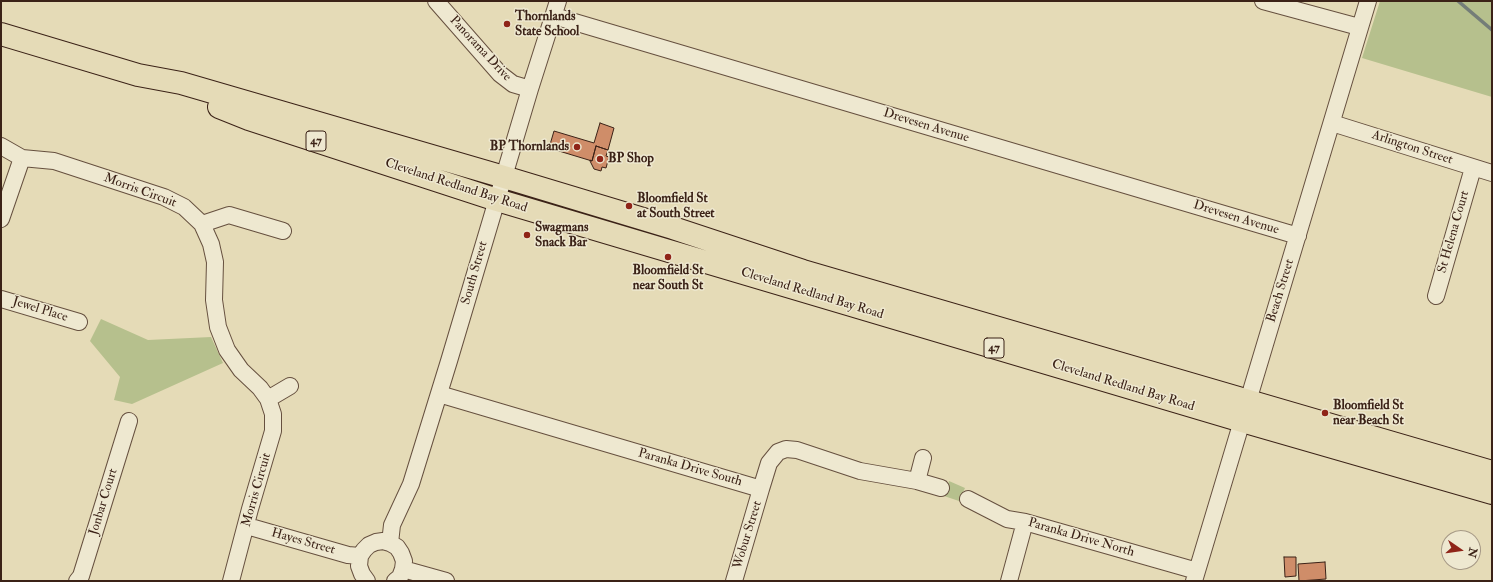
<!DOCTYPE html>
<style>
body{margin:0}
#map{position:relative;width:1493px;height:582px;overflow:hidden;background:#e5dbb7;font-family:"IM FELL Double Pica",serif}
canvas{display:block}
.frame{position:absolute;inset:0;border:2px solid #3b2217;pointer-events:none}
.north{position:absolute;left:1441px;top:530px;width:40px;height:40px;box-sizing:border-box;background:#eee8d0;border:1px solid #a69986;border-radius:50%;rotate:103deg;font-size:11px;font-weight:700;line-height:16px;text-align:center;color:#3b2217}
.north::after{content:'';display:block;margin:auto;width:14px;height:18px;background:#8f2418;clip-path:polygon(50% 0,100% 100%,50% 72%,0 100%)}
</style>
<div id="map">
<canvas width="1493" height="582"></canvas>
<div class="frame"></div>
<div class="north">N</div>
</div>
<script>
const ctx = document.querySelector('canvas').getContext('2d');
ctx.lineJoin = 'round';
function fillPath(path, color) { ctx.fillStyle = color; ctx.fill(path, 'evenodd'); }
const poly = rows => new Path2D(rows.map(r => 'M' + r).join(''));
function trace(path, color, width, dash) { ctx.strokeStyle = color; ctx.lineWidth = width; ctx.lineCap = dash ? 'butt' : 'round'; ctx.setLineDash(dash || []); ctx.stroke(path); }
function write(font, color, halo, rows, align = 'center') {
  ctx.font = font + ' "IM FELL Double Pica",serif'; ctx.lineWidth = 3; ctx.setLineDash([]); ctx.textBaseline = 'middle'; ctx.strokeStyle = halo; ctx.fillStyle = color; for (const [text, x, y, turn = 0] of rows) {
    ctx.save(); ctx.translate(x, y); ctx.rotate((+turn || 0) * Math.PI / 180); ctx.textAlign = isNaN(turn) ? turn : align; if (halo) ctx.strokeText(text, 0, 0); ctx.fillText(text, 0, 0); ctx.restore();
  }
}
fillPath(poly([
 [1380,1,1490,1,1492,3,1492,97,1362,58],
 [101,319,148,340,211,337,223,363,132,404,114,400,120,377,90,341],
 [949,481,965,488,959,501,944,496]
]), '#b6c08d');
trace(poly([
 [1458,1,1492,30]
]), '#747d78', 3.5);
const building = poly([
 [600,123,614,128,608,150,596,146,592,161,549,148,554,131,594,143,600,123],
 [596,146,608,150,606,156,609,157,606,168,602,167,601,171,594,169,590,161,590,160,592,161,596,146],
 [1284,557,1296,557,1296,576,1285,577,1284,557],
 [1325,562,1326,579,1299,581,1298,564,1325,562]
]);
fillPath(building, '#cf8d69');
trace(building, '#3b2217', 1);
const minor = poly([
 [436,1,500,74,513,84,530,89],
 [1263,1,1359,27],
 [554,16,1298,236],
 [1332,123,1492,173],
 [1,146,22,158,54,161,164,197,184,207,202,224,211,244,215,262,214,300,218,327,227,350,241,370,260,388,268,399,273,414,273,431,250,509,231,581],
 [1,219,22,158],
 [202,224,229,215,283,231],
 [1436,296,1473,168],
 [1,299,79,322],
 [439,394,761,489,769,463,778,452,786,449,797,450,860,471,917,481,941,488],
 [268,399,290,386],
 [917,481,923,458],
 [968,499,1007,519,1025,522,1197,571],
 [247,526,348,555,360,556],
 [390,543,392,525,411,484,449,361,530,89,558,1],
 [403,569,446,581],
 [77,581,81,576,129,421],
 [367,581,362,574,359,566,360,556,364,550,369,545,376,542,383,541,390,543,397,547,401,553,404,561,403,569,400,577,395,581],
 [734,581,761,489],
 [1009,581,1025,522],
 [1194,581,1368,1]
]);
const highway = poly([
 [1,34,138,75,181,83,504,177,673,228,803,271,1492,472],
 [219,107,249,119,497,200,1242,421,1492,493]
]);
trace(minor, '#66503f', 18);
trace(highway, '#3b2217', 24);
trace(minor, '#eee8d0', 16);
trace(highway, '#e5dbb7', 22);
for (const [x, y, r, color] of [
 [507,24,4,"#8f2418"],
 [577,147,4,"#8f2418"],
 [600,159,4,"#8f2418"],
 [629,206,4,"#8f2418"],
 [527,235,4,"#8f2418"],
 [668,257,4,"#8f2418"],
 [1325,413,4,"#8f2418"]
]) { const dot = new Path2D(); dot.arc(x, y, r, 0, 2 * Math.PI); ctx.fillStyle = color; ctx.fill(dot); trace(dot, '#eee8d0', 1.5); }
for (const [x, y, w] of [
 [316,141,20],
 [994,348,20]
]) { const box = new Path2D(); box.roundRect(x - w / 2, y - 10, w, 20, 3); ctx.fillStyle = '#eee8d0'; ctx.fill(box); trace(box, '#3b2217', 1); }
write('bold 12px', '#3b2217', null, [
 ["47",316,141],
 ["47",994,348]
]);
write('bold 13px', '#3b2217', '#eee8d0', [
 ["Thornlands",515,17],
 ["State School",515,32],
 ["BP Thornlands",569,147,"right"],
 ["BP Shop",608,159],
 ["Bloomfield St",637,199],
 ["at South Street",637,214],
 ["Swagmans",535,228],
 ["Snack Bar",535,243],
 ["Bloomfield St",668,271,"center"],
 ["near South St",668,286,"center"],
 ["Bloomfield St",1333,406],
 ["near Beach St",1333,421]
], 'left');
write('13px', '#3b2217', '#eee8d0', [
 ["Panorama Drive",480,49,47],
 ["Drevesen Avenue",926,126,17],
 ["Arlington Street",1412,148,18],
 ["Cleveland Redland Bay Road",456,186,18],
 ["Morris Circuit",140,191,20],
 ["Drevesen Avenue",1236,218,17],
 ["St Helena Court",1454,232,-74],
 ["South Street",475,273,-74],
 ["Beach Street",1281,291,-73],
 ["Cleveland Redland Bay Road",812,294,17],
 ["Jewel Place",40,310,17],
 ["Cleveland Redland Bay Road",1123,386,17],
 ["Paranka Drive South",690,468,16],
 ["Morris Circuit",257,490,-74],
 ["Jonbar Court",104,502,-73],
 ["Wobur Street",748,535,-73],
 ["Paranka Drive North",1081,538,16],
 ["Hayes Street",303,542,16]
]);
</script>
